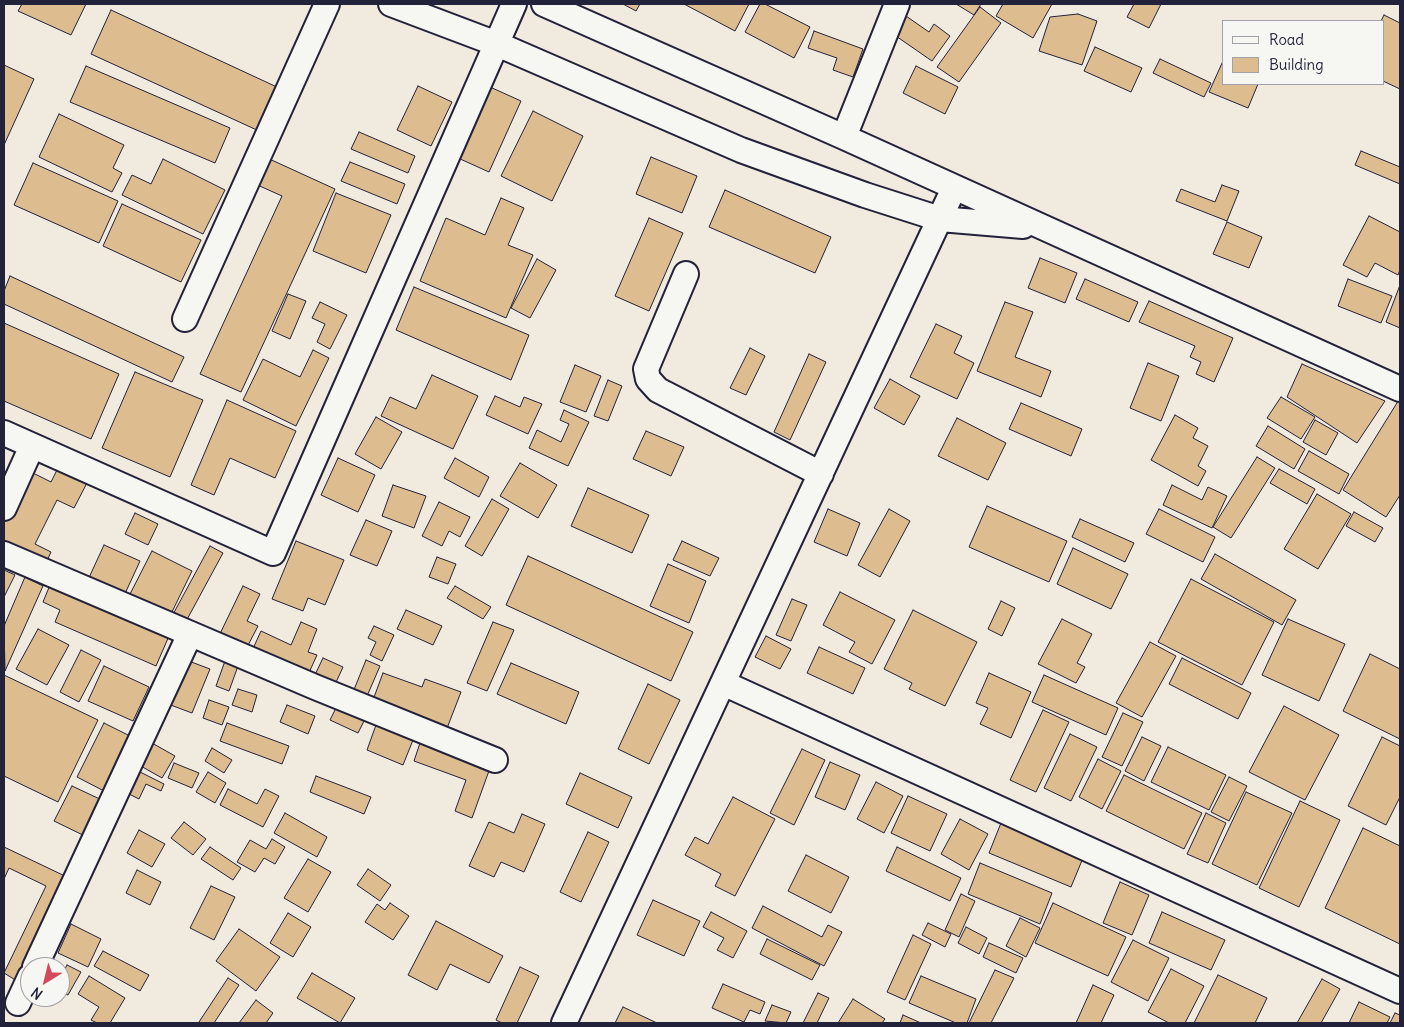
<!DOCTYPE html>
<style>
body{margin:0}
#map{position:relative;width:1404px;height:1027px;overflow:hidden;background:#f1eade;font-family:Delius,sans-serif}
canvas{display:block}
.frame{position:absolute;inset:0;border:5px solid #22223b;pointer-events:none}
.legend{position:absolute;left:1222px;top:20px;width:162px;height:65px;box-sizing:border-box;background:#f6f6f2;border:1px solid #a1a1a9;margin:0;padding:6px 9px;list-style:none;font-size:15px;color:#22223b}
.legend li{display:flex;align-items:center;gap:10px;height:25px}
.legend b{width:25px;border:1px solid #a1a1a9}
.north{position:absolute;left:20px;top:957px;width:50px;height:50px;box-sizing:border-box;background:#f6f6f2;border:1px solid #a1a1a9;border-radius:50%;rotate:216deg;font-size:14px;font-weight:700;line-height:20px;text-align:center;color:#22223b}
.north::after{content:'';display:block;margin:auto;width:18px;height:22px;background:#d1495b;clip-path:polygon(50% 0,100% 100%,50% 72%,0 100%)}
</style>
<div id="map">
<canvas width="1404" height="1027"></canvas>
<div class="frame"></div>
<ul class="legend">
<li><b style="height:6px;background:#f6f6f2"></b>Road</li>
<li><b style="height:14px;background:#ddbc90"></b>Building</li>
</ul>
<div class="north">N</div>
</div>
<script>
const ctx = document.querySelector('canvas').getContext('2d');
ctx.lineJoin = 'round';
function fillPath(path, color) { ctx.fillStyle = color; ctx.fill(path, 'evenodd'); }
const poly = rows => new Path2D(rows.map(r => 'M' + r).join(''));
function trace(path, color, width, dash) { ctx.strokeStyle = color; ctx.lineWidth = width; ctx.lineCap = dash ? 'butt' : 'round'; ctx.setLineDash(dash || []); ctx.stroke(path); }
const building = poly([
 [22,4,86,4,71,35,18,11,22,4],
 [623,4,640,4,636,11,623,4],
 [684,4,749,4,735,31,684,4],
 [760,4,765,4,810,27,794,58,745,32,760,4],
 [956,4,981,4,974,15,956,4],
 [1003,4,1052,4,1033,38,996,16,1003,4],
 [1134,4,1161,4,1149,28,1127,17,1134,4],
 [980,7,1001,23,959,82,937,67,980,7],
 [111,10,279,88,259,131,91,54,111,10],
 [1078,14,1097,21,1082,65,1039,51,1050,17,1078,14],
 [1384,15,1400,23,1400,89,1383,81,1383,21,1381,21,1384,15],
 [906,16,929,32,934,24,950,36,932,61,893,34,906,16],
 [814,31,863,49,853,77,833,70,837,58,808,48,814,31],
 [1095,47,1142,68,1131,92,1084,71,1095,47],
 [1160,59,1211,83,1204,97,1153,73,1160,59],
 [1223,61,1223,84,1258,84,1248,108,1209,92,1223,61],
 [4,65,34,79,4,145,4,65],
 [86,66,230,128,215,163,70,102,86,66],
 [916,66,958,87,945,114,903,93,916,66],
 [418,86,452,102,431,146,397,130,418,86],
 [490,87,521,101,489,172,458,158,490,87],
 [533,111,583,136,552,201,501,176,533,111],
 [59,114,124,145,113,168,122,173,112,192,39,157,59,114],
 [359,132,415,156,408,173,351,149,359,132],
 [1361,151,1400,167,1400,184,1355,165,1361,151],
 [265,157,335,189,241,392,200,374,282,196,253,183,265,157],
 [651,157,697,176,682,213,636,194,651,157],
 [163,159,225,190,203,234,122,195,132,175,151,184,163,159],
 [350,162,405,184,397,204,341,181,350,162],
 [33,163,118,201,99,243,14,205,33,163],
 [1222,185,1239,191,1227,221,1176,201,1181,189,1215,202,1222,185],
 [725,190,831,237,815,273,709,227,725,190],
 [336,193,391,215,366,273,313,251,336,193],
 [501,198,524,208,508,245,533,255,506,318,420,281,446,218,485,235,501,198],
 [122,204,201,240,181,282,103,246,122,204],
 [1369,216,1400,232,1400,270,1398,275,1375,263,1367,277,1343,265,1369,216],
 [649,218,683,233,649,311,615,296,649,218],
 [1227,222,1262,237,1249,268,1213,254,1227,222],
 [1040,258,1077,273,1065,303,1028,288,1040,258],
 [537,259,556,270,530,318,511,308,537,259],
 [10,276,184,357,172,382,4,304,4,291,10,276],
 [1085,279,1138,302,1129,322,1076,299,1085,279],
 [1348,279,1392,296,1381,323,1338,306,1348,279],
 [1400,285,1400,328,1386,322,1400,285],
 [414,287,529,335,511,380,396,330,414,287],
 [288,294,306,301,290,339,272,331,288,294],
 [1149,301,1233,338,1214,382,1196,374,1201,362,1190,357,1195,346,1139,322,1149,301],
 [320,302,347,315,330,349,317,342,325,324,312,318,320,302],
 [1005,302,1033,312,1015,357,1051,371,1041,397,977,371,1005,302],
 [4,323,119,374,91,439,4,401,4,323],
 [936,324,962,336,954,353,974,363,957,399,910,377,936,324],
 [750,348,765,356,746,395,730,388,750,348],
 [313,350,329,358,296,426,243,400,263,359,300,377,313,350],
 [809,354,826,362,790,440,774,432,809,354],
 [1148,363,1179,376,1161,421,1130,408,1148,363],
 [1302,364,1385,401,1357,443,1287,397,1302,364],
 [575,365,601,376,586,412,560,402,575,365],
 [135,372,203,400,170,477,102,448,135,372],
 [432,375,478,396,453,449,381,416,390,397,416,409,432,375],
 [890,379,920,396,904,425,874,408,890,379],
 [608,380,622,386,608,421,594,416,608,380],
 [495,396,520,407,524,397,542,404,528,434,486,415,495,396],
 [1281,397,1315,417,1301,439,1267,418,1281,397],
 [1400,398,1400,495,1386,517,1343,490,1400,398],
 [227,400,296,431,275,478,230,458,214,495,191,485,227,400],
 [1021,403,1082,429,1071,456,1009,429,1021,403],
 [564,410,589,422,568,466,529,448,537,430,561,442,569,424,560,420,564,410],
 [1175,415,1198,428,1193,438,1208,446,1198,466,1206,471,1198,486,1151,460,1175,415],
 [376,417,402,432,381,469,355,454,376,417],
 [957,418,1006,443,988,480,938,456,957,418],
 [1315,420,1338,433,1326,455,1303,442,1315,420],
 [1268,426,1305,449,1294,469,1256,446,1268,426],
 [646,431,684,447,671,476,633,459,646,431],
 [1309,451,1349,474,1339,494,1298,471,1309,451],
 [1257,457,1275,468,1231,538,1213,527,1257,457],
 [338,458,375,475,358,512,321,495,338,458],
 [455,458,489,477,479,497,444,478,455,458],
 [520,463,557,485,538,518,500,496,520,463],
 [59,466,88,481,74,508,57,500,35,544,51,552,44,567,4,547,4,522,29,471,51,482,59,466],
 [1279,469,1315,489,1307,504,1270,483,1279,469],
 [393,485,426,496,414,528,382,516,393,485],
 [1172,485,1202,500,1208,487,1227,496,1212,528,1163,505,1172,485],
 [588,488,649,515,632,553,571,526,588,488],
 [1317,494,1351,514,1318,569,1284,549,1317,494],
 [492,499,509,509,482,556,465,546,492,499],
 [439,502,470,517,460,537,449,531,442,546,422,536,439,502],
 [987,506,1067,541,1049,582,969,547,987,506],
 [828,509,860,523,847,556,814,542,828,509],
 [889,509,910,521,880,577,858,565,889,509],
 [1159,509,1215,537,1203,562,1146,534,1159,509],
 [1354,512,1383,528,1375,542,1346,526,1354,512],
 [135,513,158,524,148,545,125,534,135,513],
 [1080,519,1134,543,1125,562,1072,537,1080,519],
 [366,520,392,531,377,566,350,555,366,520],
 [296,541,344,560,325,605,308,598,303,611,272,599,296,541],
 [682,541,719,558,710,576,673,560,682,541],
 [104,545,140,561,123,598,87,582,104,545],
 [210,546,223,553,184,625,171,618,210,546],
 [1073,548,1128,574,1111,609,1057,584,1073,548],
 [152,551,192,571,169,618,128,598,152,551],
 [1215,554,1296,600,1282,625,1201,579,1215,554],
 [528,556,693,632,671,681,506,605,528,556],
 [437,557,456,564,448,584,429,577,437,557],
 [668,564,706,581,689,623,650,606,668,564],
 [4,570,15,575,4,597,4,570],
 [25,577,43,586,5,671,4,626,25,577],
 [1191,579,1274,622,1242,685,1158,642,1191,579],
 [50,585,169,636,156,666,55,622,60,610,43,602,50,585],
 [243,586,260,594,247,621,258,626,244,653,217,640,243,586],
 [455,586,491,607,483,619,447,598,455,586],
 [840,592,895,620,872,664,849,652,855,642,823,625,840,592],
 [792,599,807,605,791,641,776,635,792,599],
 [1001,601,1015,608,1002,636,988,629,1001,601],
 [406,610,442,626,433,645,397,629,406,610],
 [913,610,977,642,945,706,909,689,912,683,884,669,913,610],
 [1062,619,1092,634,1077,663,1085,667,1076,683,1038,664,1062,619],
 [1288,619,1345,644,1319,701,1262,675,1288,619],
 [301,622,317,629,308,652,317,655,307,677,251,653,261,631,291,645,301,622],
 [493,622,514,630,487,691,467,683,493,622],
 [374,626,394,635,382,661,370,655,376,642,368,638,374,626],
 [38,629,69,645,47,685,16,669,38,629],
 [766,636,791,649,780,669,755,657,766,636],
 [1150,642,1176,656,1142,717,1116,703,1150,642],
 [819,647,865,668,853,694,807,673,819,647],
 [81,650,101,660,79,702,60,692,81,650],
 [1370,654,1400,669,1400,739,1343,711,1370,654],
 [323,658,343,667,333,689,313,679,323,658],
 [1182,658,1251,693,1238,719,1169,684,1182,658],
 [186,660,210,669,192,713,168,704,186,660],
 [366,660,380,666,364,703,351,697,366,660],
 [225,661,238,666,229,691,216,686,225,661],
 [511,663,579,692,566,724,497,694,511,663],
 [104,666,149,687,133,721,88,701,104,666],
 [383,673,422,687,425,679,461,692,444,736,370,708,383,673],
 [989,673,1031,692,1011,738,980,724,988,708,976,703,989,673],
 [4,675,98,720,58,802,4,776,4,675],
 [1044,675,1118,708,1106,735,1032,702,1044,675],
 [648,684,680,700,649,764,618,749,648,684],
 [238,689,257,695,252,712,232,705,238,689],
 [209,700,229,707,222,725,203,718,209,700],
 [287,705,315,716,308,734,280,722,287,705],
 [337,706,365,719,358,733,330,720,337,706],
 [1284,706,1339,735,1305,800,1249,772,1284,706],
 [1043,710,1069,722,1036,792,1010,780,1043,710],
 [1123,713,1143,722,1122,766,1102,757,1123,713],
 [104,723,134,738,106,792,77,777,104,723],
 [227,723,289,746,282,764,220,741,227,723],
 [376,725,413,740,403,765,367,750,376,725],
 [1070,734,1097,747,1071,801,1044,788,1070,734],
 [1142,737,1161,746,1144,781,1125,771,1142,737],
 [1382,737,1400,746,1400,797,1386,825,1348,806,1382,737],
 [152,743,175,756,162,778,139,765,152,743],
 [420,743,490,768,472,818,455,811,466,780,414,761,420,743],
 [1168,747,1226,775,1209,810,1151,782,1168,747],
 [212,748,232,760,224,773,205,761,212,748],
 [802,749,825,760,794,825,770,813,802,749],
 [1098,759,1121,771,1102,809,1079,797,1098,759],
 [830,762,860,775,845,810,815,797,830,762],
 [174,763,199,773,192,788,168,778,174,763],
 [136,770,164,784,161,791,146,784,139,799,125,792,136,770],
 [208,772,226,783,215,803,196,792,208,772],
 [580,773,632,797,618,828,566,804,580,773],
 [1124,775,1202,813,1184,849,1106,811,1124,775],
 [316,776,371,797,364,814,310,792,316,776],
 [1229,777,1247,786,1229,821,1211,812,1229,777],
 [876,782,903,796,884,833,857,819,876,782],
 [72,786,104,801,87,837,54,821,72,786],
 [228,789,257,804,265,789,279,796,263,827,220,805,228,789],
 [1246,792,1292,813,1257,885,1212,864,1246,792],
 [908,796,947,814,930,851,891,833,908,796],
 [733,797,775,819,735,896,715,886,721,874,685,855,695,837,708,844,733,797],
 [1300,801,1340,820,1299,907,1259,888,1300,801],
 [285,813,327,837,317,857,274,833,285,813],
 [1206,813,1226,823,1208,863,1187,854,1206,813],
 [522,814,545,824,524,872,501,862,494,877,469,866,489,822,514,833,522,814],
 [960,819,988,834,969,870,941,854,960,819],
 [184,822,206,839,193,855,171,838,184,822],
 [1001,823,1083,858,1071,887,989,853,1001,823],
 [1363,828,1400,846,1400,944,1325,908,1363,828],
 [139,830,165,844,152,867,127,853,139,830],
 [588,832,609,842,581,902,560,892,588,832],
 [272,839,285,847,275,864,264,858,255,872,237,862,250,840,266,849,272,839],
 [4,847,67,877,17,981,4,973,46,886,9,868,4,879,4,847],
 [210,847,241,868,233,880,201,859,210,847],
 [897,847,961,878,950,901,886,871,897,847],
 [806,855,849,877,831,913,788,891,806,855],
 [308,859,331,872,308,912,284,898,308,859],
 [980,863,1052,893,1040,924,968,894,980,863],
 [368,869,391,885,380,901,357,885,368,869],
 [137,870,161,882,150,905,126,893,137,870],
 [1120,882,1149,895,1132,935,1103,923,1120,882],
 [211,886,235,897,214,940,190,928,211,886],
 [961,894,975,901,959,937,945,930,961,894],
 [653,900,700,921,684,956,637,935,653,900],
 [390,903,409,916,393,940,365,922,377,904,385,910,390,903],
 [1053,903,1126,937,1108,976,1035,943,1053,903],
 [763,906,822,937,828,925,842,932,824,966,752,928,763,906],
 [711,912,747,931,733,958,717,950,724,938,703,927,711,912],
 [1162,912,1225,940,1211,970,1149,943,1162,912],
 [288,913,311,927,293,957,270,943,288,913],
 [1020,918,1040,928,1026,957,1006,946,1020,918],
 [436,921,503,956,489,983,450,964,437,990,408,975,436,921],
 [928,923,951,934,945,947,922,935,928,923],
 [71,924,101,939,88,967,58,953,71,924],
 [966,927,987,938,979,954,958,943,966,927],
 [239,929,280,957,256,991,216,961,239,929],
 [913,935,931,944,905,1000,887,992,913,935],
 [767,939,820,965,812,980,760,954,767,939],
 [1133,940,1169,958,1148,1001,1111,982,1133,940],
 [989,943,1023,958,1016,973,983,957,989,943],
 [103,951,149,975,140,991,94,966,103,951],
 [67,965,81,972,68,995,60,991,60,978,67,965],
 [520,967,539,976,517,1023,502,1023,496,1020,520,967],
 [1171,969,1204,986,1185,1023,1169,1023,1148,1012,1171,969],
 [995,970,1014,978,991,1023,969,1023,995,970],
 [312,973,355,998,340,1023,297,998,312,973],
 [1218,975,1267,998,1255,1023,1194,1023,1218,975],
 [89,976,125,998,110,1023,97,1023,91,1020,99,1007,78,994,89,976],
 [921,976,976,999,967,1023,956,1023,909,1003,921,976],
 [228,978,239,985,214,1023,201,1023,199,1022,228,978],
 [1322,979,1340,989,1321,1023,1297,1023,1322,979],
 [723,984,765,1002,760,1014,750,1010,744,1022,712,1008,723,984],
 [1093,985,1114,995,1101,1023,1076,1023,1093,985],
 [818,993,829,998,817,1023,803,1023,818,993],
 [853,999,885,1019,882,1023,838,1023,853,999],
 [256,1000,273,1013,266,1023,239,1023,256,1000],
 [1359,1002,1390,1017,1387,1023,1349,1023,1359,1002],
 [772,1005,791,1012,786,1023,765,1021,772,1005],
 [623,1007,657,1023,615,1023,623,1007],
 [1395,1013,1400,1015,1400,1023,1390,1023,1395,1013],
 [903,1015,921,1023,900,1023,903,1015]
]);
fillPath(building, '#ddbc90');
trace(building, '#22223b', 1);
const minor = poly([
 [391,4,497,44,741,150,865,195,940,219,1023,226],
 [544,4,844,137,1400,389],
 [844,137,897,4],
 [686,274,646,369,648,379,658,390,821,474],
 [185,319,327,4],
 [4,433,273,553,514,4],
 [4,508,32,446],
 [4,554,315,687,495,760],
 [723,683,1400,991],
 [35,967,190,634],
 [18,1003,30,977],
 [564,1023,954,188]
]);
trace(minor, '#22223b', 28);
trace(minor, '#f6f6f2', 24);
</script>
